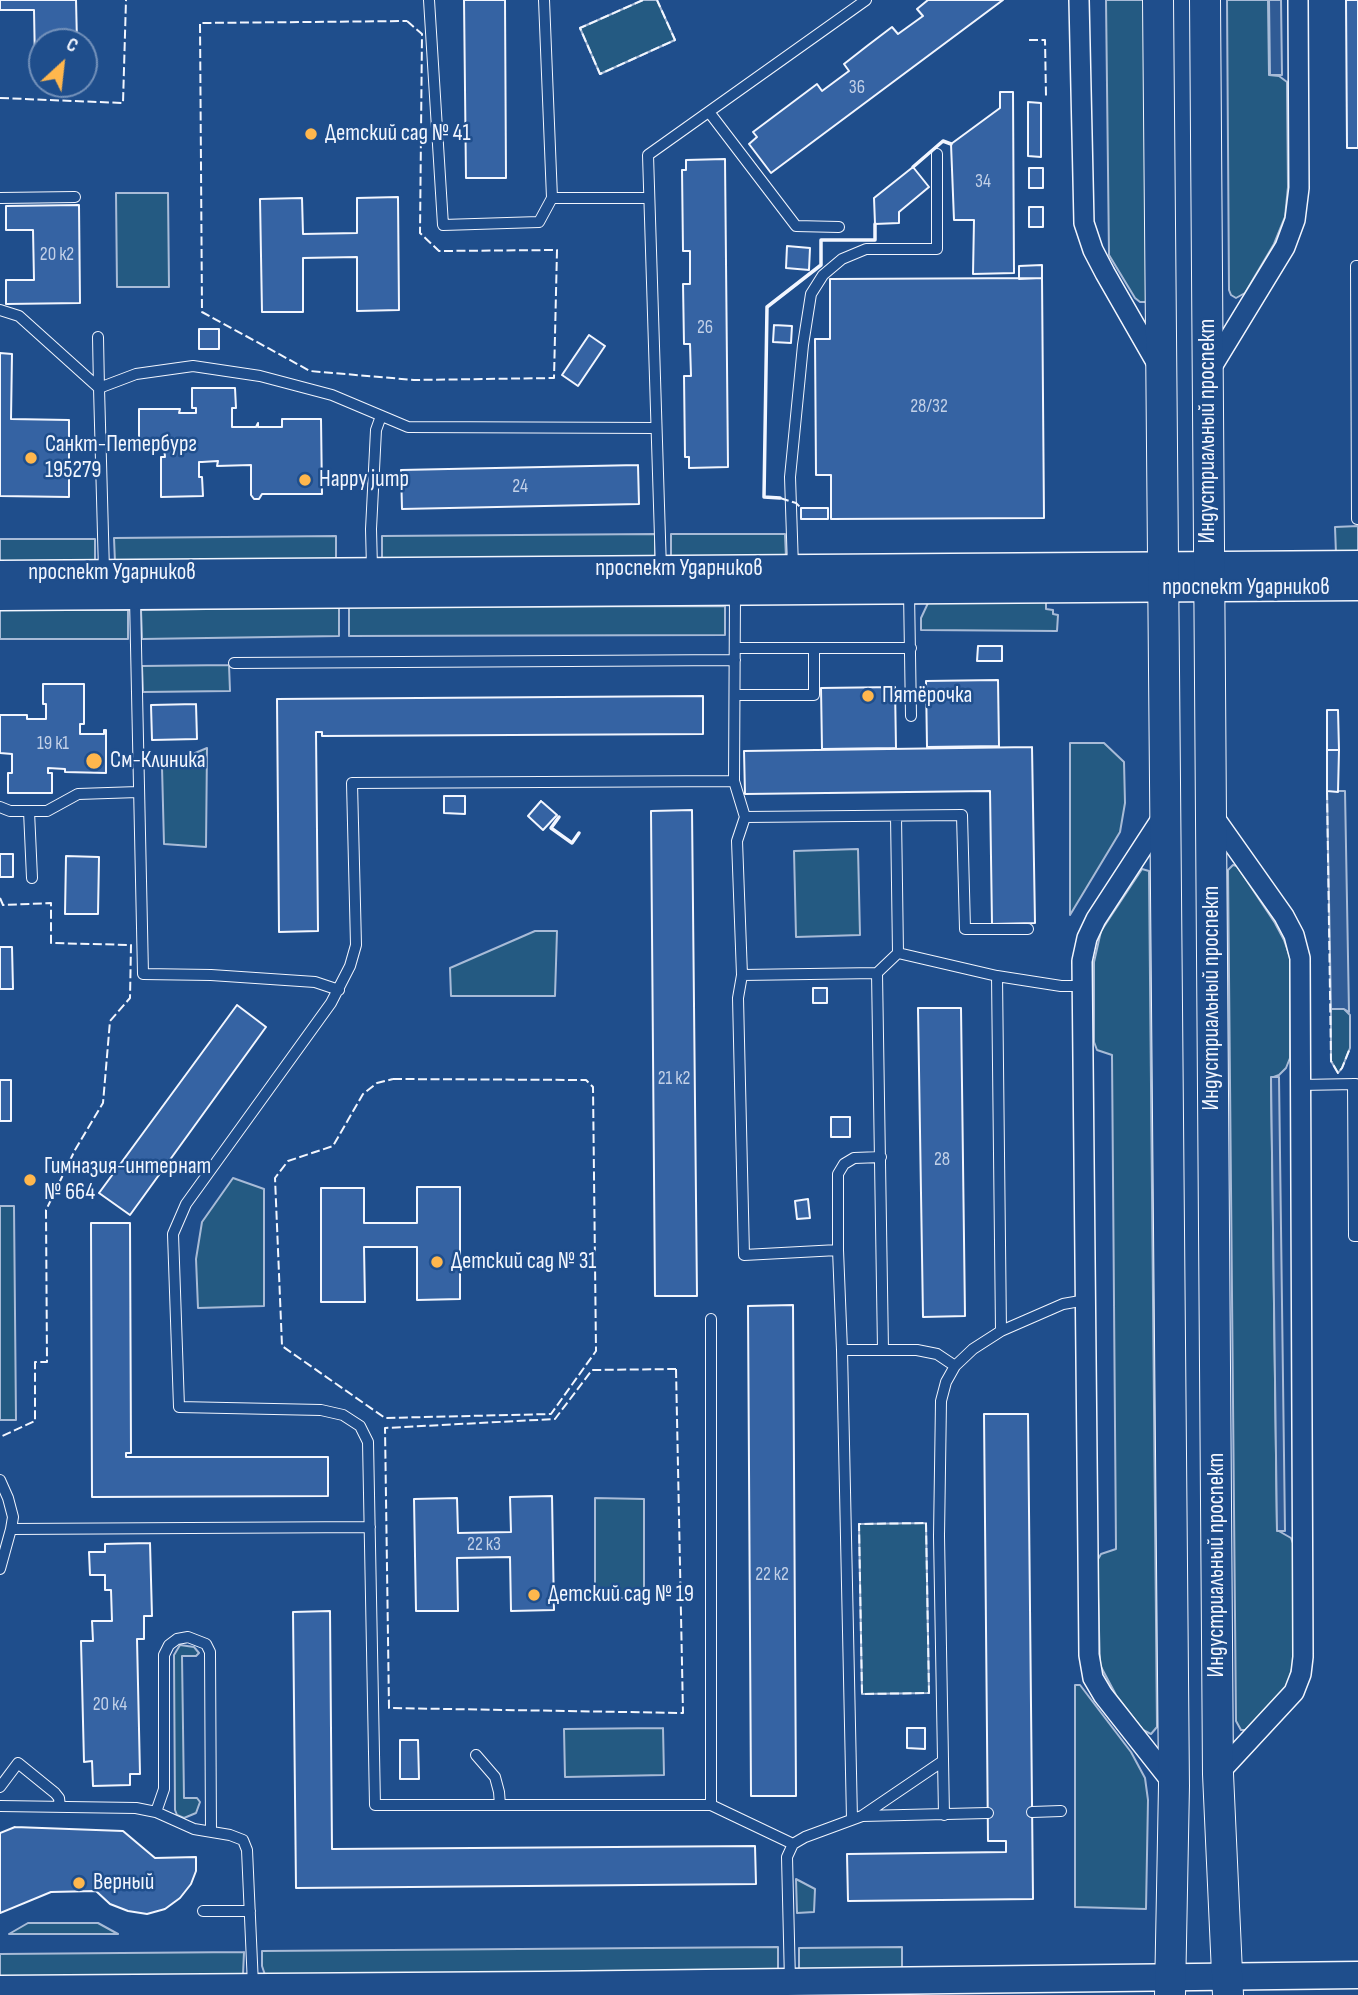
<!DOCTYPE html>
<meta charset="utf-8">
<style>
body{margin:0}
#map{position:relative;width:1358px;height:1995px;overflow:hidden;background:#1f4e8c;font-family:"Sofia Sans Condensed",sans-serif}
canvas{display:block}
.north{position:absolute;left:28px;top:28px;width:70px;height:70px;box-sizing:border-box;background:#1f4e8c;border:2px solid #7391ba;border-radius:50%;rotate:27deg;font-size:19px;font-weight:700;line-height:28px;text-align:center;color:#f2f6ff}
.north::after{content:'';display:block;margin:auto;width:24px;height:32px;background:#ffb74d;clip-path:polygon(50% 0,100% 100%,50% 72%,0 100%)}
</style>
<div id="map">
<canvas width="1358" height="1995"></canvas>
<div class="north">С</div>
</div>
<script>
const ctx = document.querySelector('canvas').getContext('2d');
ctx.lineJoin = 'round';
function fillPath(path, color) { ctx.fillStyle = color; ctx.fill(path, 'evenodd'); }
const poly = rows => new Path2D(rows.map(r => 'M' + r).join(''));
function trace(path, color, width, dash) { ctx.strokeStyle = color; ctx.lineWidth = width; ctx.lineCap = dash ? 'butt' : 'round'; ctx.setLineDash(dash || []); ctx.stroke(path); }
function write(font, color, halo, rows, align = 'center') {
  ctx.font = font + ' "Sofia Sans Condensed",sans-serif'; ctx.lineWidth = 5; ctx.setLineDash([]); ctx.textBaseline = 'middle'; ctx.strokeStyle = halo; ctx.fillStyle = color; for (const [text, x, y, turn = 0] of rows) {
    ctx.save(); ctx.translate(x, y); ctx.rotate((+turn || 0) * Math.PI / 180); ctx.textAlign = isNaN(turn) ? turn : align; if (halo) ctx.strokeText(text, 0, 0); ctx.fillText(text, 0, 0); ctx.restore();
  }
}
const green = poly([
 [643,0,657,0,675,40,600,74,580,28,643,0],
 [1106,0,1148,0,1149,298,1145,302,1140,302,1135,298,1109,255,1106,0],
 [1227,0,1268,0,1269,75,1279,76,1287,82,1288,187,1285,217,1274,244,1245,293,1236,298,1231,295,1229,290,1227,0],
 [116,193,168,193,169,287,117,287,116,193],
 [1358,526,1358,553,1336,554,1335,527,1358,526],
 [655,534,655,559,382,560,382,536,655,534],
 [671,534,785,534,786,558,671,558,671,534],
 [336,536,336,560,115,562,114,538,336,536],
 [0,539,95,539,95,564,0,564,0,539],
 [1046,600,1046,609,1053,610,1053,614,1058,615,1057,631,921,630,921,618,929,601,1046,600],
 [725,606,725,635,349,636,349,607,725,606],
 [339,607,339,636,142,639,141,610,339,607],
 [0,610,128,610,128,639,0,639,0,610],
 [229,665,230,691,143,692,142,666,229,665],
 [1070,743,1104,743,1124,762,1125,803,1120,832,1070,915,1070,743],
 [207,748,206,847,164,844,162,767,207,748],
 [858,849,860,935,796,937,794,851,858,849],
 [1233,865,1237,866,1275,923,1284,940,1290,957,1290,1058,1286,1068,1279,1075,1271,1078,1277,1530,1291,1538,1294,1546,1295,1656,1288,1685,1246,1730,1241,1730,1236,1721,1228,870,1233,865],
 [1142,869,1149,871,1157,1727,1151,1734,1143,1730,1116,1695,1100,1665,1097,1561,1101,1554,1116,1549,1112,1055,1097,1050,1094,1042,1094,962,1101,931,1142,869],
 [535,931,557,931,555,996,451,996,450,968,535,931],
 [1331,1009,1344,1009,1350,1015,1350,1048,1342,1068,1338,1073,1331,1061,1331,1009],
 [233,1178,264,1189,264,1306,198,1308,196,1259,202,1222,233,1178],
 [0,1206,14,1206,16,1420,0,1420,0,1206],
 [595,1498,644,1499,644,1598,595,1598,595,1498],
 [926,1523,929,1693,862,1694,859,1524,926,1523],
 [180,1645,194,1647,199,1653,196,1656,182,1656,184,1798,197,1798,200,1802,196,1813,184,1818,177,1815,175,1810,174,1655,180,1645],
 [1075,1685,1080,1685,1131,1752,1145,1778,1148,1800,1146,1909,1075,1907,1075,1685],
 [663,1728,664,1775,565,1777,564,1729,663,1728],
 [796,1879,815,1889,814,1912,797,1913,796,1879],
 [28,1923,98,1923,118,1934,9,1934,28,1923],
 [778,1947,778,1970,265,1975,262,1966,262,1951,778,1947],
 [902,1947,902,1969,799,1970,799,1948,902,1947],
 [244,1952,243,1975,0,1977,0,1954,244,1952]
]);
fillPath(green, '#245a82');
trace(green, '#a8bbd7', 2);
const parking = poly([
 [1269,0,1281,0,1282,75,1270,75,1269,0],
 [1327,791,1345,791,1349,1012,1344,1009,1331,1009,1327,791],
 [1271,1077,1279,1077,1285,1531,1277,1531,1271,1077]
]);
fillPath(parking, '#305b95');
trace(parking, '#a8bbd7', 2);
const building = poly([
 [0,0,76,0,77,42,42,42,42,64,35,64,34,10,0,10,0,0],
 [464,0,505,0,506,178,466,178,464,0],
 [928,0,1003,0,771,173,749,144,757,137,753,132,817,84,822,91,849,71,844,64,867,46,892,27,898,34,923,16,917,9,928,0],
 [1346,0,1358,0,1358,148,1347,148,1346,0],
 [1000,92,1013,92,1014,273,973,274,974,220,954,220,951,144,1000,108,1000,92],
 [1028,102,1041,103,1041,157,1028,156,1028,102],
 [725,159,728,467,689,468,689,457,685,457,684,376,691,376,690,344,684,344,683,284,690,284,690,251,683,251,682,170,686,170,686,160,725,159],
 [913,167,929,187,899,212,899,223,875,224,874,198,913,167],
 [1029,168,1043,168,1043,188,1029,188,1029,168],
 [398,197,399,310,357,311,357,257,303,258,303,312,262,312,260,199,302,198,303,234,357,233,357,198,398,197],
 [79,205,80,303,6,304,6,280,34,280,33,230,6,230,6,206,79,205],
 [1029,207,1043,207,1043,227,1029,227,1029,207],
 [787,246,810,248,809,270,786,268,787,246],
 [1042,265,1042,278,1019,279,1019,266,1042,265],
 [1042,278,1044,518,831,519,831,475,816,475,815,339,830,339,830,279,1042,278],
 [774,325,792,326,791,343,773,342,774,325],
 [199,329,219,329,219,349,199,349,199,329],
 [589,335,605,346,578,386,562,375,589,335],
 [0,353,12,354,11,419,69,420,69,497,0,496,0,353],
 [192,388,235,388,236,408,232,408,232,427,256,427,258,423,258,427,282,427,282,419,321,419,322,494,262,494,259,499,254,499,251,495,251,465,217,466,218,461,202,462,199,462,199,477,202,477,203,496,161,497,161,457,165,457,164,447,141,448,139,452,139,409,180,409,179,413,196,413,196,408,192,408,192,388],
 [638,465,639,504,402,509,401,470,638,465],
 [801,508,828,508,828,519,801,519,801,508],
 [978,646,1002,646,1002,661,977,661,978,646],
 [998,680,999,746,927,747,926,681,998,680],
 [43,684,84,684,84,724,80,724,80,734,104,734,104,730,106,730,106,773,65,772,65,769,48,768,48,773,52,773,52,793,8,793,8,773,12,773,12,754,0,753,0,715,27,715,27,719,46,719,46,704,43,704,43,684],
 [895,687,896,748,822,749,821,688,895,687],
 [703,696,703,734,322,736,322,732,316,732,318,931,279,932,277,699,703,696],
 [196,704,197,739,152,740,151,705,196,704],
 [1327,710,1338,710,1339,750,1327,750,1327,710],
 [1032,747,1035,923,992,924,990,791,745,794,744,751,1032,747],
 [1327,750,1339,750,1338,792,1327,791,1327,750],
 [444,796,465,796,465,814,444,813,444,796],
 [541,801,557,815,543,830,528,816,541,801],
 [692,810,697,1296,655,1296,651,811,692,810],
 [0,854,13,854,13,877,0,877,0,854],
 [66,856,99,857,98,914,65,914,66,856],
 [0,947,12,947,13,989,0,989,0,947],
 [813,988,827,988,827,1003,813,1003,813,988],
 [237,1005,266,1027,130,1215,99,1193,237,1005],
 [918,1008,961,1008,965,1316,923,1317,918,1008],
 [0,1080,11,1080,11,1121,0,1121,0,1080],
 [831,1117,850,1117,850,1137,831,1137,831,1117],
 [417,1187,460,1187,460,1299,417,1300,417,1247,364,1247,365,1302,321,1302,321,1188,364,1188,364,1223,417,1223,417,1187],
 [808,1199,810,1218,797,1219,795,1201,808,1199],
 [91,1223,130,1223,131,1453,126,1453,126,1457,328,1457,328,1496,92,1497,91,1223],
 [793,1305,796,1796,751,1796,748,1306,793,1305],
 [984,1414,1028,1414,1033,1899,848,1901,847,1854,1006,1852,1006,1841,988,1841,984,1414],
 [552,1496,554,1610,511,1611,510,1557,457,1558,458,1611,416,1611,414,1499,457,1498,458,1533,511,1532,510,1497,552,1496],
 [150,1543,152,1616,144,1616,144,1639,137,1639,140,1774,130,1774,130,1785,93,1786,92,1761,84,1762,81,1641,93,1641,92,1621,112,1621,111,1590,105,1590,105,1575,90,1575,89,1552,105,1552,105,1544,150,1543],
 [330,1611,332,1849,755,1846,756,1884,296,1888,293,1612,330,1611],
 [907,1728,925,1728,925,1749,907,1748,907,1728],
 [400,1740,418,1740,419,1779,400,1779,400,1740],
 [15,1827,123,1831,155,1858,196,1857,196,1871,191,1884,180,1898,165,1909,147,1914,128,1911,110,1904,96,1891,51,1892,0,1913,0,1833,15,1827]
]);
fillPath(building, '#3563a3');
trace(building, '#f2f6ff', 2);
const lane = poly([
 [429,0,443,225,539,222,552,198,544,0],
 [709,112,796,226,839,227],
 [0,198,75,197],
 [552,198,649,198],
 [0,310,19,316,99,388,104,571],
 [98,337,99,388,136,374,193,366,260,376,332,395,408,427,656,428],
 [1357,519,1356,266,1358,266],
 [793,567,790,477,803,345,811,294,823,275,842,259,866,249,937,249,937,154],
 [372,568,371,529,376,430,381,416],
 [661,569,648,155,866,0],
 [909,592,911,716],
 [735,594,734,781,745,817,962,815,965,929,1028,929],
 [135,599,143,974,211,975,315,982,339,990],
 [735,648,911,648],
 [234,663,735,660],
 [736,695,814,695,814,649],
 [734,781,352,783,356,945,350,966,331,1003,186,1204,173,1234,179,1407,321,1410,343,1415,360,1426,368,1442,375,1805,711,1805,793,1844],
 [0,807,10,811,47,811,78,794,138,792],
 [29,811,32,878],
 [745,817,737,841,742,975,738,998,744,1255,838,1250],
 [898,953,997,976,1061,986,1083,986],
 [877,973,883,1350],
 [742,975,877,973,898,953,896,816],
 [997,976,1001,1331],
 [1353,1084,1354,1236,1358,1236],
 [1300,1085,1356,1084],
 [711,1319,711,1805],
 [842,1350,917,1350,937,1354,955,1366],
 [0,1480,8,1498,13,1517,11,1529,370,1527],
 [0,1569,11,1529],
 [476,1755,495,1777,499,1792,500,1805],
 [0,1787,18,1763,55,1793,59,1798,60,1807],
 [0,1806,136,1808,156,1812,194,1829,230,1835,243,1840,247,1850,253,1985],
 [156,1812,164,1789,164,1655,169,1645,177,1639,188,1637,206,1644,210,1652,211,1832],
 [1032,1812,1061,1811],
 [944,1815,939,1536,941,1401,946,1382,955,1366,973,1349,1001,1331,1063,1304,1086,1300],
 [862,1816,943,1761],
 [852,1819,842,1350,838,1250,838,1174,844,1164,854,1158,881,1157],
 [203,1911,250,1911],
 [790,1981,787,1857,793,1844,805,1837,862,1816,988,1813]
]);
const street = poly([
 [1079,0,1084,223,1093,250,1105,273,1160,369],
 [1210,370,1285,247,1295,220,1299,188,1298,0],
 [1165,813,1096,919,1087,938,1082,961,1089,1655,1093,1678,1103,1695,1174,1785],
 [1212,814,1284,916,1294,935,1300,958,1303,1657,1301,1674,1294,1692,1218,1774]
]);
const secondary = poly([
 [0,574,1358,564],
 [0,597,1358,587],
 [0,1989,543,1985,1358,1975]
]);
const primary = poly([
 [1158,0,1174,1785,1170,1995],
 [1205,0,1218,1774,1228,1995]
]);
trace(lane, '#f2f6ff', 12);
trace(street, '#f2f6ff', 22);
trace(secondary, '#f2f6ff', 29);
trace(primary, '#f2f6ff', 32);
trace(lane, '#1f4e8c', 10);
trace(street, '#1f4e8c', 19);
trace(secondary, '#1f4e8c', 26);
trace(primary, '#1f4e8c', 30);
trace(poly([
 [643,0,580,28,600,74,675,40,657,0],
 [407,21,422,34,420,233,439,251,557,250,554,378,414,380,310,371,202,312,200,23,407,21],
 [1029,40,1045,40,1046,96],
 [0,98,123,103,126,0],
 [780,498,796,503,801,508],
 [1327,791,1331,1061,1338,1073,1342,1068,1350,1048],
 [0,898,3,905,51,903,51,943,131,945,130,998,110,1021,103,1103,75,1150,46,1210,47,1362,35,1362,35,1421,0,1437],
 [393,1079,586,1080,593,1087,596,1351,551,1414,385,1418,282,1346,275,1178,288,1161,333,1146,363,1094,377,1083,393,1079],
 [676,1369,683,1713,389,1708,385,1428,555,1419,592,1370,676,1369],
 [926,1523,929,1693,862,1694,859,1524,926,1523]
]), '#f2f6ff', 2, [9, 3.5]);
trace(poly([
 [913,167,943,141,951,144],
 [780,498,764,497,767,307,821,265,821,240,875,240,875,224],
 [559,817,551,828,572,843,579,833]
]), '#f2f6ff', 3.5);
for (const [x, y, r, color] of [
 [311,134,7,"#ffb74d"],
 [31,458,7,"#ffb74d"],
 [305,480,7,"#ffb74d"],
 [868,696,7,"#ffb74d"],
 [94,761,9,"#ffb74d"],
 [30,1180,7,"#ffb74d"],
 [437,1262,7,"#ffb74d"],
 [534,1595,7,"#ffb74d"],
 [79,1883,7,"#ffb74d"]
]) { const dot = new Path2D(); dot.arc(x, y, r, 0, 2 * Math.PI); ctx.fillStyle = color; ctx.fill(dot); trace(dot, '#1f4e8c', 2.5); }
write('19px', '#c3d1e8', null, [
 ["36",857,88],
 ["34",983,182],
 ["20 к2",57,255],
 ["26",705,328],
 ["28/32",929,407],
 ["24",520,487],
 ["19 к1",53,744],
 ["21 к2",674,1079],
 ["28",942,1160],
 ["22 к3",484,1545],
 ["22 к2",772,1575],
 ["20 к4",110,1705]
]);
write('23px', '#f2f6ff', '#1f4e8c', [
 ["Детский сад № 41",325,134],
 ["Санкт-Петербург",45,445],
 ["195279",45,471],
 ["Happy jump",319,480],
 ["Пятёрочка",882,696],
 ["См-Клиника",110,761],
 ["Гимназия-интернат",44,1167],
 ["№ 664",44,1193],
 ["Детский сад № 31",451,1262],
 ["Детский сад № 19",548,1595],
 ["Верный",93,1883]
], 'left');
write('23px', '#f2f6ff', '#1f4e8c', [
 ["Индустриальный проспект",1208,431,-90],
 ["проспект Ударников",679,569],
 ["проспект Ударников",112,573],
 ["проспект Ударников",1246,588],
 ["Индустриальный проспект",1212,998,-90],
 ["Индустриальный проспект",1217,1565,-90]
]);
</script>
